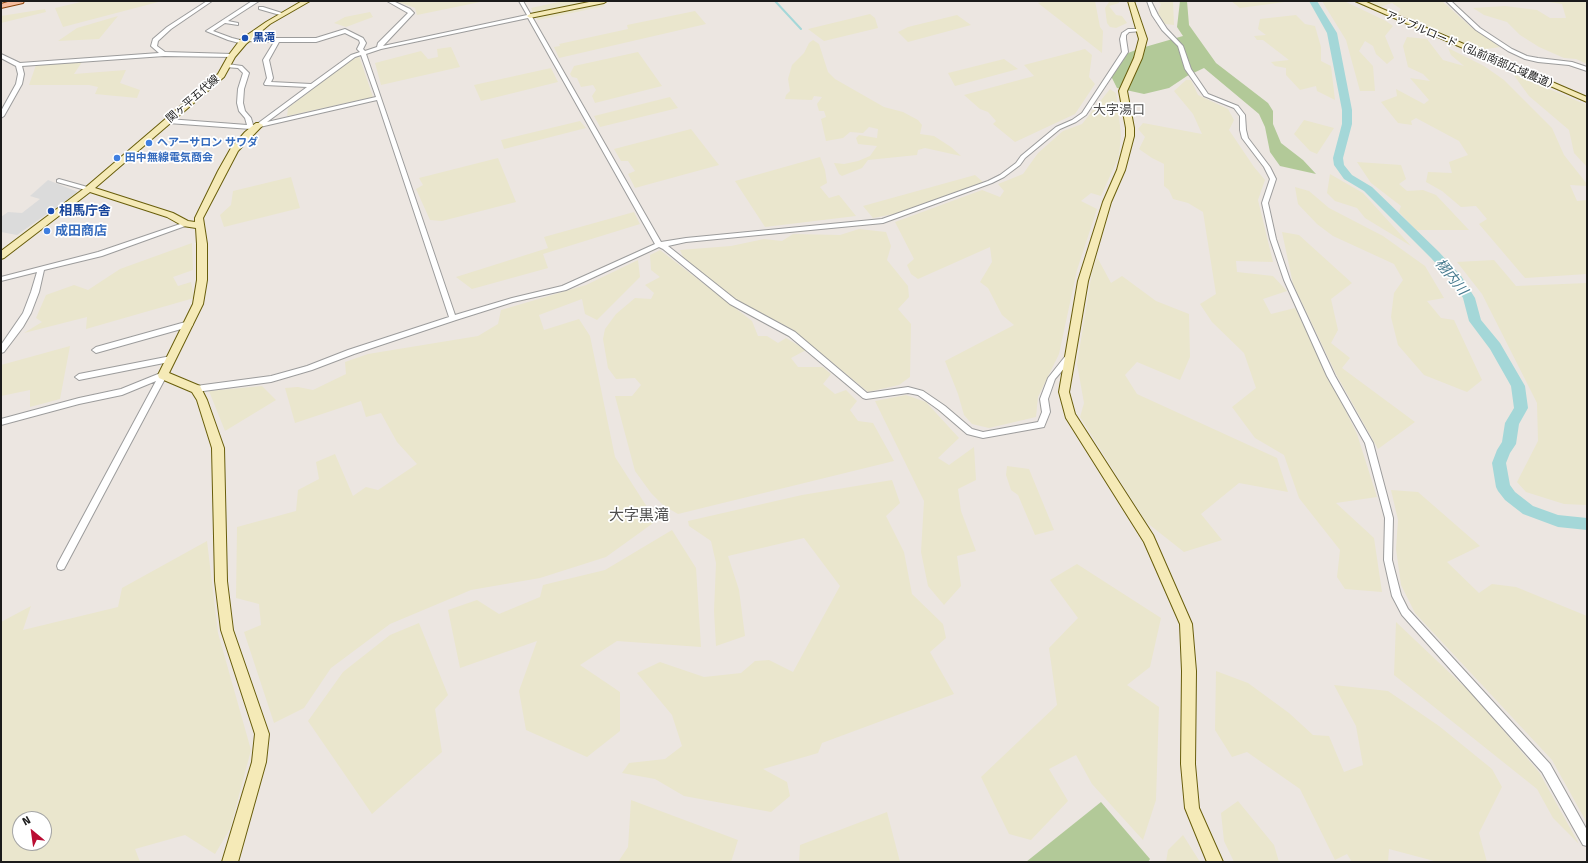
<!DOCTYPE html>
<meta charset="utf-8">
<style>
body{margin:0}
#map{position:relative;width:1588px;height:863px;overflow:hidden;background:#ece6e1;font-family:"Fira Sans",sans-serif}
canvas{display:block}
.frame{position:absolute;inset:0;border:2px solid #1b1b1b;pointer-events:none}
.north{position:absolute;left:12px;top:811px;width:40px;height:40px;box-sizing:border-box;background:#fff;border:1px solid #a4a4a4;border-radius:50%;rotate:331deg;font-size:11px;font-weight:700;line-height:16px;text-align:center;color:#1b1b1b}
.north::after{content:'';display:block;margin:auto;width:14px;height:18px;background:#ba0d33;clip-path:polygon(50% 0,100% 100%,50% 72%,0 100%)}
</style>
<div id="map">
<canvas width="1588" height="863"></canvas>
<div class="frame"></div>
<div class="north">N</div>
</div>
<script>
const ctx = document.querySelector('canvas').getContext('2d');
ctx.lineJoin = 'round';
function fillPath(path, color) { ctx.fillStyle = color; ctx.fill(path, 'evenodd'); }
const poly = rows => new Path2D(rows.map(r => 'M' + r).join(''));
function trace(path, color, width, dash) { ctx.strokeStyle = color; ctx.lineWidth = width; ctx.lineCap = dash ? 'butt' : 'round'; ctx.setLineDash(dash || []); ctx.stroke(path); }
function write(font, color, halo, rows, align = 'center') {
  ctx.font = font + ' "Fira Sans","Noto Sans JP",sans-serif'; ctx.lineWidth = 3.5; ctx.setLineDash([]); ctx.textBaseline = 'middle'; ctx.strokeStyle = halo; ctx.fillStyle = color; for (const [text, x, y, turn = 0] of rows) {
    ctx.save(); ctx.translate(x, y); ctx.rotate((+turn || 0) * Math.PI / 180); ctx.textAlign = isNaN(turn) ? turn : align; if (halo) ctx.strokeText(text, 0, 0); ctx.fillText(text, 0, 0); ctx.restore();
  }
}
fillPath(poly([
 [85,1,162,1,63,27,55,8],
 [485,1,417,15,415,8,398,2],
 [563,1,593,1,534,14,531,8],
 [1046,1,1095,1,1100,27,1103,31,1102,53,1038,3],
 [1107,1,1119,1,1119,3,1109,6,1116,15,1122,16,1127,23,1116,28,1110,27,1107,23,1105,8,1109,2],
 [1158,1,1173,1,1174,25,1165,24,1158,13,1161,4],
 [1231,1,1292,1,1240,8],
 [1322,1,1344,1,1386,21,1393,26,1385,36,1394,58,1387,64,1376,54,1373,46,1365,41,1359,51,1373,66,1375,91,1360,91,1346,40],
 [1367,1,1442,1,1472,28,1500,47,1478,50,1397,13,1401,9,1392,3,1380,7],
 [1543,1,1587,1,1587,64,1576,59,1564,58,1539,47,1520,35,1507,22,1484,15,1473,8,1505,6,1537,10,1550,18,1566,18,1562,4],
 [602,3,605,6,538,20,536,17],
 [45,9,46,12,1,23,1,16],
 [695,11,706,24,559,58,554,47,560,46,559,44,628,29,627,25],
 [370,12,373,17,346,27,334,23,345,17],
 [870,14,875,18,878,28,824,41,808,29],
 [957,15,971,25,908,42,898,32,908,27],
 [1296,15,1305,24,1315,26,1321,47,1321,61,1331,66,1335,100,1317,91,1316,86,1300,90,1286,75,1286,68,1275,66,1271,62,1289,60,1263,40,1257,40,1254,36,1266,35,1258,29,1260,19],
 [118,16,99,39,58,41,77,28],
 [1407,37,1427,39,1443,60,1464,66,1451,55,1448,48,1484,66,1504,80,1552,128,1564,155,1587,184,1587,186,1570,185,1577,201,1587,200,1587,274,1525,278,1479,224,1487,219,1476,206,1461,207,1442,191,1426,182,1428,172,1452,173,1449,162,1468,155,1459,141,1416,118,1411,121,1412,125,1398,123,1381,102,1397,96,1396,89,1424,104,1429,100,1410,78,1430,81,1423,74,1408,67,1403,46],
 [813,40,819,44,828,72,835,79,884,107,903,112,918,120,922,125,920,134,934,136,951,147,961,156,925,148,918,150,917,155,868,160,862,168,842,176,839,174,834,163,844,164,858,161,870,156,877,146,858,144,856,138,859,135,877,138,878,129,869,127,863,133,850,132,843,138,826,141,821,119,826,117,824,111,819,111,817,104,822,97,814,96,812,100,785,99,786,95,790,91,788,79,792,65,804,53,809,43],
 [451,47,460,67,381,85,375,63,421,51,428,59,438,57,437,49],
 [1085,49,1092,55,1089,77,1095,84,1075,114,1015,142,993,124,996,121,988,112,980,109,964,95,1034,76,1024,65],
 [638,52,662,86,595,103,592,96,596,90,593,85,581,87,577,78,572,77,570,74,574,66],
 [359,56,373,97,287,116,288,108,347,63],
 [1004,59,1018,69,955,86,948,73],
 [82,62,74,74,126,70,120,83,140,90,137,98,95,94,98,87,89,85,29,85,36,65],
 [551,68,558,82,481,101,474,85],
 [1513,74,1587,105,1587,167,1574,153,1569,130,1529,96],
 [1186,80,1191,80,1198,95,1228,109,1234,120,1229,130,1254,167,1265,180,1258,200,1273,262,1236,261,1237,272,1273,276,1287,291,1263,299,1271,314,1295,308,1357,434,1377,497,1336,503,1374,538,1382,592,1345,589,1337,577,1340,550,1299,498,1284,455,1255,438,1232,407,1256,388,1244,353,1212,322,1200,304,1216,294,1203,212,1188,203,1173,199,1169,190,1164,186,1164,164,1152,158,1139,149,1145,137,1138,129,1143,123,1202,134,1193,114,1174,91],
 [1110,89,1116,93,1121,134,1119,156,1101,196,1091,193,1081,201,1097,209,1077,270,1059,354,1038,397,1036,417,989,428,972,424,964,415,958,394,945,361,1014,325,1002,315,988,288,980,282,992,262,990,247,918,279,911,274,907,265,914,259,895,222,982,190,1000,197,1004,191,998,184,1023,174,1038,153,1063,131,1082,124],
 [670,97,678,108,600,127,594,116],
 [1304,120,1334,128,1317,154,1310,151,1294,134],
 [580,121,586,128,504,149,501,140],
 [691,129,719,165,635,188,628,174,635,171,628,161,621,161,614,149],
 [820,157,825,170,827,183,820,187,829,198,839,195,856,216,765,227,735,181],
 [498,158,516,202,442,221,430,220,416,189,423,185,419,178],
 [1357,162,1401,165,1406,179,1399,184,1407,191,1423,190,1436,195,1469,230,1416,230,1399,212,1401,206,1371,183],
 [1330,174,1363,193,1411,246,1365,218,1357,208,1335,201,1327,193],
 [975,175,983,182,894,214,873,218,863,206],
 [291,177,300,208,224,227,220,215,231,205,233,191],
 [1295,187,1309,191,1329,208,1383,236,1425,266,1444,298,1427,301,1441,318,1454,320,1482,380,1467,392,1424,375,1398,345,1391,317,1394,293,1403,280,1394,264,1333,236,1317,224,1298,204],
 [634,212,640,224,543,254,548,268,472,289,456,277,548,248,544,237],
 [859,229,886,232,891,246,887,260,908,286,909,297,898,309,911,324,910,377,899,385,868,392,792,329,738,301,683,257,680,250,731,246,764,239,782,241,793,234,840,235],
 [1282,232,1299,235,1352,283,1331,299,1338,330,1331,343,1350,358,1342,368,1415,422,1378,449,1336,374,1293,284],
 [192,243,193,270,173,277,178,286,191,282,194,298,86,329,87,317,24,333,42,322,36,318,46,295,74,285,88,290,120,269],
 [660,250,752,321,758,336,767,336,778,343,786,338,806,350,791,358,798,367,823,367,831,374,823,384,835,394,846,390,857,401,850,410,858,421,873,423,894,461,678,514,664,506,651,493,635,471,615,396,632,396,641,385,635,378,616,379,608,368,603,339,605,329,616,314,635,298,651,299,654,293,645,285,660,277,651,270,650,255],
 [1097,257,1111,283,1122,276,1156,301,1189,314,1190,357,1180,380,1137,362,1125,375,1137,394,1277,458,1288,492,1239,483,1201,514,1222,540,1184,552,1146,522,1080,417,1084,403,1077,364,1092,272],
 [638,260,640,277,597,320,585,314,582,299,539,315,544,330,579,319,590,336,615,457,656,521,606,557,540,578,471,590,390,624,331,668,304,708,274,723,244,632,261,625,259,604,236,598,237,527,296,511,298,490,319,479,316,462,335,454,353,496,366,487,378,490,417,464,397,442,381,413,366,417,361,401,295,423,285,388,298,387,313,390,346,374,345,362,368,354,478,336,498,324,501,310,586,285],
 [1494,260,1516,286,1587,283,1587,505,1564,504,1526,492,1517,482,1538,441,1537,403,1482,294,1457,262],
 [70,346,60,399,30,407,30,390,1,396,1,365],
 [262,386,276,400,225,431,209,391],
 [906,395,926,402,959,438,938,458,949,465,974,447,976,480,958,489,961,511,976,551,957,556,961,586,944,605,928,586,921,552,924,501,875,401],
 [1007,466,1029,469,1054,530,1035,535,1018,495,1011,490,1006,475],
 [892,480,900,503,886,516,904,552,912,594,943,624,946,638,930,652,954,694,822,743,818,753,763,769,787,782,790,796,771,812,684,796,655,779,622,773,629,763,665,759,682,746,672,715,637,673,660,662,704,677,741,673,755,661,769,660,793,672,840,586,804,538,728,556,739,590,745,636,716,646,714,611,716,563,711,541,689,526,688,521,802,495],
 [1391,490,1418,492,1480,546,1447,562,1479,593,1492,584,1516,587,1587,616,1587,823,1552,760,1415,613,1401,585,1396,549,1398,520],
 [672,530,696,568,701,647,617,641,580,665,620,692,620,731,587,757,526,730,519,691,537,641,460,668,448,610,477,600,499,614,540,597,543,585,605,570],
 [207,541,218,633,251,750,230,829,215,854,185,835,135,849,140,862,1,862,1,622,31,606,23,630,118,607,122,588],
 [20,819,44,819,44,843,20,843],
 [1077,564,1161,618,1150,667,1127,685,1159,707,1156,800,1143,840,1092,784,1076,755,1049,769,1068,801,1031,840,1009,834,981,777,1057,705,1049,648,1078,618,1050,580],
 [1396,622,1471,693,1539,772,1579,844,1553,818,1537,789,1394,675],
 [419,623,448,695,435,709,442,752,372,814,308,721,343,672,390,635],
 [1216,671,1248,683,1289,713,1313,735,1329,736,1344,772,1363,765,1356,726,1334,685,1388,691,1439,726,1492,769,1502,787,1479,833,1487,862,1438,862,1389,849,1388,862,1352,862,1347,854,1335,860,1300,789,1247,752,1232,757,1215,730],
 [631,800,738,840,731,862,618,862,628,847],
 [1238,801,1274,845,1279,862,1234,862,1224,841,1221,813],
 [887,812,900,862,799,862,800,845],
 [1183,835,1200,862,1166,862,1168,850]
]), '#eae6cd');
fillPath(poly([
 [1180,1,1187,1,1189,25,1216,63,1268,103,1273,111,1273,124,1281,143,1303,160,1316,174,1280,166,1270,152,1265,127,1259,114,1204,68,1187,76,1169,88,1144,94,1117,88,1110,74,1121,56,1138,49,1183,36,1177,27],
 [1101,802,1150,859,1148,862,1026,862]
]), '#b2c998');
fillPath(poly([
 [48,180,78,192,17,235,1,232,1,217,8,212,22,213,40,199,30,196]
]), '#dbdbdb');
trace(poly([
 [775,1,801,29]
]), '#a4d7d8', 2);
fillPath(poly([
 [1309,1,1317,1,1337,33,1352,110,1352,124,1343,158,1344,165,1352,175,1372,187,1439,252,1461,276,1475,298,1481,320,1500,343,1525,386,1528,408,1519,424,1516,444,1510,453,1506,463,1510,485,1515,492,1533,506,1558,515,1587,518,1587,530,1558,527,1523,514,1505,500,1498,491,1496,487,1492,463,1497,450,1502,442,1505,423,1514,408,1511,386,1490,349,1469,321,1463,298,1453,282,1431,258,1364,191,1344,179,1334,165,1333,158,1342,124,1342,110,1327,33,1309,1]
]), '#a4d7d8');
const street = poly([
 [207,1,212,1,171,29,158,41,157,46,165,52,232,54,234,55,234,57,164,56,22,66,24,74,22,84,4,116,1,118,1,111,16,84,18,74,16,66,1,58,1,54,20,63,159,53,151,46,153,39,167,27,207,1],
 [252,1,259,1,228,21,238,23,238,25,225,23,213,31,232,38,244,41,246,38,316,38,345,29,363,38,366,43,363,49,365,51,377,47,378,43,408,13,387,1,393,1,410,9,414,13,383,46,527,15,519,1,523,1,661,242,686,238,882,219,988,181,1000,175,1016,163,1021,156,1056,127,1072,120,1082,113,1122,52,1120,39,1122,33,1128,29,1142,29,1142,31,1129,32,1126,35,1126,39,1128,52,1086,115,1076,122,1060,129,1025,158,1020,165,1004,177,992,183,883,223,686,242,668,246,736,300,795,332,867,393,908,387,923,391,945,406,972,429,983,432,1038,422,1042,412,1040,399,1048,378,1067,354,1073,354,1074,356,1073,358,1055,379,1048,399,1050,412,1044,427,983,438,967,434,939,410,918,395,908,393,866,399,863,398,789,336,730,304,663,249,659,247,566,290,513,302,456,320,354,354,312,370,271,382,196,392,193,391,192,389,193,387,196,386,271,376,307,366,348,350,449,317,377,100,251,129,168,123,165,121,168,119,247,125,245,118,239,111,237,103,238,89,243,73,238,68,225,67,224,66,227,64,242,66,249,73,244,89,243,103,245,111,251,118,253,125,257,124,307,87,265,85,264,84,267,78,263,60,274,42,245,41,245,43,243,44,228,40,206,31,252,1],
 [528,18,655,244,562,286,512,298,455,315,366,54,381,49,528,18],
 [345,33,359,40,360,43,357,49,360,52,351,55,311,84,271,82,273,78,269,60,279,42,316,42,345,33],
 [361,55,376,97,267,122,355,57,361,55],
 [1147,1,1151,1,1158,15,1167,29,1183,46,1191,69,1208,94,1238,106,1245,115,1246,130,1248,138,1270,167,1276,179,1268,203,1276,239,1290,280,1335,376,1373,443,1393,518,1392,560,1401,595,1408,609,1550,764,1587,830,1587,846,1583,845,1542,772,1402,615,1392,596,1384,560,1385,518,1365,443,1327,376,1284,280,1270,239,1262,203,1270,179,1264,167,1242,138,1240,130,1240,116,1234,108,1204,96,1185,69,1178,46,1162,30,1152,15,1147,1],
 [1446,1,1451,1,1480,28,1512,49,1527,56,1538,58,1572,62,1587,67,1587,71,1569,65,1538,62,1525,59,1508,51,1476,30,1446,1],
 [259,7,263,7,285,14,280,15,259,9,259,7],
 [59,179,91,188,92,189,89,191,57,182,57,180,59,179],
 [186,222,189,224,188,225,102,256,44,270,39,292,31,313,23,327,4,352,1,353,1,345,23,313,31,292,37,272,1,281,1,277,98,252,186,222],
 [189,321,192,322,193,324,192,326,96,353,92,350,96,347,189,321],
 [171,356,174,357,175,359,174,361,79,380,75,377,79,374,171,356],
 [163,372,167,375,64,569,61,570,58,569,57,566,58,563,156,381,122,395,79,404,1,425,1,419,79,398,121,389,163,372]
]);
const secondary = poly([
 [302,1,310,1,270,24,246,44,235,57,224,77,95,188,173,213,188,221,195,222,195,218,218,171,231,148,245,132,256,123,259,123,263,125,238,151,203,218,207,244,207,280,203,304,169,373,200,386,207,400,224,448,227,581,233,630,269,734,266,762,238,862,222,862,252,762,255,734,221,630,215,581,212,448,197,400,192,392,159,378,158,375,193,304,197,280,197,244,196,228,183,226,167,217,90,192,4,258,1,259,1,251,86,187,218,74,228,56,240,40,266,22,302,1],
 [594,1,607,1,604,3,530,18,527,16,530,14,594,1],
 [1128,1,1134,1,1147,39,1142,58,1127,91,1134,128,1134,136,1125,170,1111,202,1088,281,1069,392,1075,414,1153,535,1192,624,1196,671,1195,764,1199,808,1223,862,1207,862,1185,808,1181,764,1182,671,1180,624,1144,542,1066,418,1059,392,1078,281,1103,202,1117,170,1126,136,1126,128,1119,91,1134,58,1139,39,1128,1],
 [1355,1,1364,1,1587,97,1587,102,1355,1]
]);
const primary = poly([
 [11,1,24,1,23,3,1,8,1,4,11,1]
]);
trace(street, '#9c9c9c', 2);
trace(secondary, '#695e0b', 2);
trace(primary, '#894209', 2);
fillPath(street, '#fff');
fillPath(secondary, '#f5eab7');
fillPath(primary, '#f5bc9d');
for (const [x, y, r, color] of [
 [245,38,4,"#1a4fb4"],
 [149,143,4,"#3f7fe0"],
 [117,158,4,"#3f7fe0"],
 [51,211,4,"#1a4fb4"],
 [47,231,4,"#3f7fe0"]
]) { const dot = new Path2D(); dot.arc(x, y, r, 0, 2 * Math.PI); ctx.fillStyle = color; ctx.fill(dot); trace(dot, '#fff', 1.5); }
write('bold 11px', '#164399', '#fff', [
 ["黒滝",253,38]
], 'left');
write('11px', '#1b1b1b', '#fff', [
 ["アップルロード（弘前南部広域農道）",1472,51,23],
 ["関ヶ平五代線",193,99,-41]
]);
write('bold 11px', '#366cbe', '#fff', [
 ["ヘアーサロン サワダ",157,143],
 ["田中無線電気商会",125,158]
], 'left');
write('13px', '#4e4e4e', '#fff', [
 ["大字湯口",1119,110]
]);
write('bold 13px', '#164399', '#fff', [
 ["相馬庁舎",59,211]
], 'left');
write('bold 13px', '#366cbe', '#fff', [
 ["成田商店",55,231]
], 'left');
write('italic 14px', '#467a8e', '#fff', [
 ["栩内川",1451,277,51]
]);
write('15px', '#4e4e4e', '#fff', [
 ["大字黒滝",639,516]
]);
</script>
